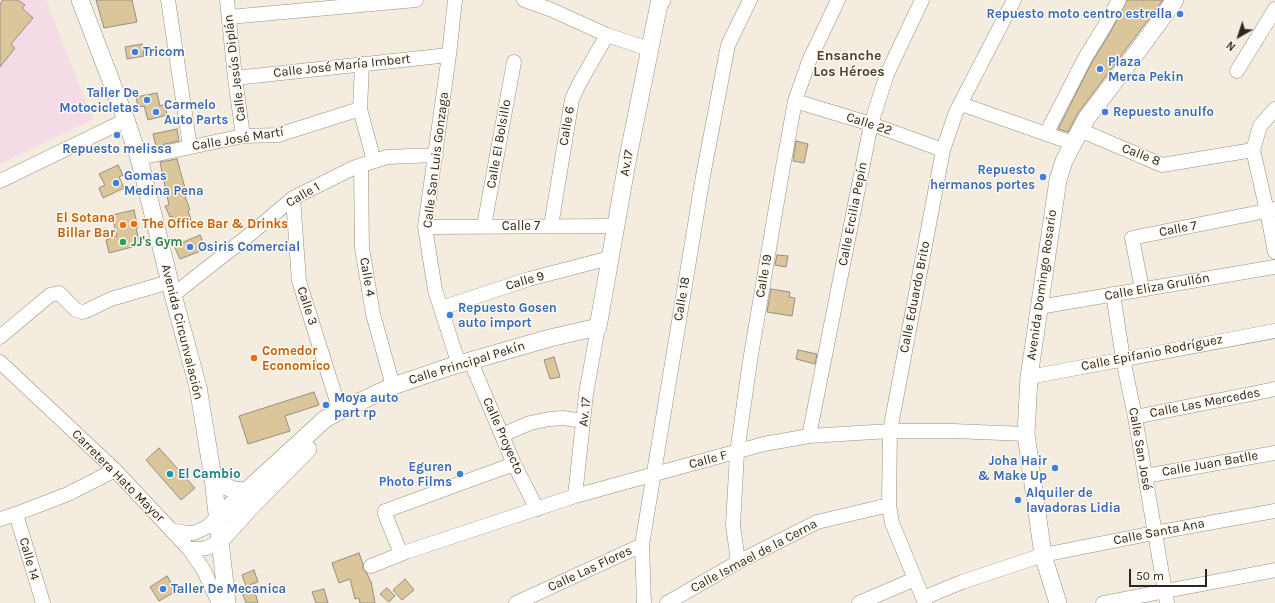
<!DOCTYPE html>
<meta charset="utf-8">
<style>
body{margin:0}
#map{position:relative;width:1275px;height:603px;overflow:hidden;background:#f3ecdf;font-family:Karla,sans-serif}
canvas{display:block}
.north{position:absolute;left:1219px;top:16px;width:40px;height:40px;-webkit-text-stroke:3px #fff9ef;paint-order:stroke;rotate:219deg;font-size:11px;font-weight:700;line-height:16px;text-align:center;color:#2a2722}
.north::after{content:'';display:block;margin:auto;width:14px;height:18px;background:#2a2722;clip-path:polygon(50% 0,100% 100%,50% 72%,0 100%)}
.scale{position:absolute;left:1129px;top:569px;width:78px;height:18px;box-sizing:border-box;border:2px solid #2a2722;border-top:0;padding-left:5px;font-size:12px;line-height:14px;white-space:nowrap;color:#2a2722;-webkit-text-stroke:3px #fff9ef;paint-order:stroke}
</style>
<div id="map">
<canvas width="1275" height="603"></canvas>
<div class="north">N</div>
<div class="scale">50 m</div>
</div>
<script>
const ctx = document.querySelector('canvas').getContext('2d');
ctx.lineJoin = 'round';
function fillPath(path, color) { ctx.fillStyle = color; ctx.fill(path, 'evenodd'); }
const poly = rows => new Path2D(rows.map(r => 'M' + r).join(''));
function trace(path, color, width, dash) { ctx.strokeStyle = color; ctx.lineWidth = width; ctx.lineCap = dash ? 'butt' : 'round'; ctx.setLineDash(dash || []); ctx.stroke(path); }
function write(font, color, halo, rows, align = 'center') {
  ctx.font = font + ' Karla,sans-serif'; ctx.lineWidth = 3; ctx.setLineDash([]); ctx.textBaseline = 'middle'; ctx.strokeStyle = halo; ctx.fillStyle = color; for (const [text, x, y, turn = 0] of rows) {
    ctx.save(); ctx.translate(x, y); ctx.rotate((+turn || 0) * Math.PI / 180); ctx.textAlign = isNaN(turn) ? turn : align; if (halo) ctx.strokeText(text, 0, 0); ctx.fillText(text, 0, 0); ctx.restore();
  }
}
fillPath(poly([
 [0,0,46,0,93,119,0,164]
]), '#f4dbe5');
const building = poly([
 [3,0,18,0,25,5,22,8,33,18,11,44,15,48,0,67,0,4,3,0],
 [96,0,132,0,137,22,104,28,96,0],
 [1127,0,1163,0,1078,113,1068,132,1058,129,1092,62,1111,31,1127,0],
 [142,44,144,56,127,59,125,47,142,44],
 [157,93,160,106,165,104,167,115,148,120,144,106,138,107,136,97,157,93],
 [177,129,179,141,156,146,153,134,177,129],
 [796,141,808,144,804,163,793,161,796,141],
 [177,159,185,188,182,188,190,210,188,211,191,220,175,226,172,216,170,217,165,206,169,205,160,162,177,159],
 [118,165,123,175,119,177,124,188,103,198,99,188,105,185,99,174,118,165],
 [134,210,138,228,136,228,140,245,109,253,106,240,117,236,112,215,134,210],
 [200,235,206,249,180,259,174,246,200,235],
 [777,255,788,256,786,267,775,265,777,255],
 [771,289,790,292,789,297,795,298,792,316,767,312,771,289],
 [798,350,817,354,815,364,796,359,798,350],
 [554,357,560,377,550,379,544,360,554,357],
 [314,392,319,405,285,416,290,431,248,444,239,416,314,392],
 [159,448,195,488,181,500,146,460,159,448],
 [359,553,363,564,363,570,367,573,370,581,371,581,375,603,360,603,359,598,355,599,350,579,339,583,332,563,359,553],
 [254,570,258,582,246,586,242,575,254,570],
 [167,576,176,591,159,601,150,587,167,576],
 [405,579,414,590,402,600,393,590,405,579],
 [254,588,258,603,246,603,242,592,254,588],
 [387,588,395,596,389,602,380,594,387,588],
 [324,589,328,603,316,603,312,592,324,589]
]);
fillPath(building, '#dbc69c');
trace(building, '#958e82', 1);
const minor = poly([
 [168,0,190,147],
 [227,0,235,78,243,136],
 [455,0,449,55,425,227,435,290,459,365],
 [524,0,552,10,607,35,649,49],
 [229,17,416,0],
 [362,64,360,109,374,161],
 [1237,71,1275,9],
 [235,78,449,55],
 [795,101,871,124,943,150],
 [961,104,1072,143],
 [1275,109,1260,126,1253,150,1267,211,1275,252],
 [1080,130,1162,165,1253,150],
 [1046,134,1085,58,1104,27,1119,0],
 [139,158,243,136,278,135,360,109],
 [361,165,362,248,373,314,393,386],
 [0,181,126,120],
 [293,198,299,281,340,411],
 [484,226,514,62],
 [551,226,572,99,579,84,607,35],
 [425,227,616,226],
 [1142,289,1132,238,1275,209],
 [1113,294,1123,359,1135,417,1167,603],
 [173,295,248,236,293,198,353,168,387,157,436,155],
 [1039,307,1275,267],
 [441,308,529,279,610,258],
 [0,337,50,295,59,293,76,310,82,312,86,311,111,299,169,282],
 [0,362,115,470,189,549,203,569,219,603],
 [471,362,514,464,537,509],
 [1029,377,1275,331],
 [1135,417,1275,389],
 [502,435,530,423,550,419,563,418,583,421],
 [809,436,871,124,887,74,922,0],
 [1145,476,1275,453],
 [575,496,586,394,598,327],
 [16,514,43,603],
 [0,519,16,514,68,494,115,470],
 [171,530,187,533,194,533,207,527,218,517],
 [189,549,199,549,207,548,220,541],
 [401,554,385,514,385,511,514,464],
 [738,562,733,525,737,453,750,361,781,178,795,101,809,61,838,0],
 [371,566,406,552,575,496,764,444,809,436,890,431,953,431,1026,434],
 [923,598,962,582,1043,555,1154,533,1275,511],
 [516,603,642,545],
 [644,603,642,545,703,176,728,45,750,0],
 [667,603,738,562,817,522,889,505],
 [859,603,915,579],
 [925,603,892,523,889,505,890,431,943,150,956,112,1014,0],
 [1103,603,1275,570]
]);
const major = poly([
 [80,0,126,120,139,158,173,295,198,387,213,478,227,603],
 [213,478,222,485,234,490,246,491],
 [218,517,325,419,340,411,393,386,449,367,550,338,598,327,628,157,659,4,662,0],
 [220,541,249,509,308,449],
 [1058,603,1043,555,1026,434,1029,377,1058,180,1064,161,1086,119,1146,40,1175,0]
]);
trace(minor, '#958f83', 15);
trace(major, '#958f83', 18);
trace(minor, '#fff', 14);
trace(major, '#fff', 17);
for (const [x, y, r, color] of [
 [1180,14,4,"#3f7fe0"],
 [135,52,4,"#3f7fe0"],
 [1100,69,4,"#3f7fe0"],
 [147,100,4,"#3f7fe0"],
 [156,112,4,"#3f7fe0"],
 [1105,112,4,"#3f7fe0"],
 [117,135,4,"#3f7fe0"],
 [1043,177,4,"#3f7fe0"],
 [116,183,4,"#3f7fe0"],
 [134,224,4,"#e8710a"],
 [123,225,4,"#e8710a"],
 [123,242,4,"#2e9e5b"],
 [190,247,4,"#3f7fe0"],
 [450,315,4,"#3f7fe0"],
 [254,358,4,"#e8710a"],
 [326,405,4,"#3f7fe0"],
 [1055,468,4,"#3f7fe0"],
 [170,474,4,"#0f9aa8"],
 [460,474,4,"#3f7fe0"],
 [1018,500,4,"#3f7fe0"],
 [163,589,4,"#3f7fe0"]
]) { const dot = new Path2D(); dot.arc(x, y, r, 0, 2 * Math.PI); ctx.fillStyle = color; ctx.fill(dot); trace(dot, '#fff9ef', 1.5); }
write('bold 13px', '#366cbe', '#fff9ef', [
 ["Repuesto moto centro estrella",1172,14,"right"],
 ["Tricom",143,52],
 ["Plaza",1108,62],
 ["Merca Pekin",1108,77],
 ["Taller De",139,93,"right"],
 ["Motocicletas",139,108,"right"],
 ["Carmelo",164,105],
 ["Auto Parts",164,120],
 ["Repuesto anulfo",1113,112],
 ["Repuesto melissa",117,149,"center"],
 ["Repuesto",1035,170,"right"],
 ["hermanos portes",1035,185,"right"],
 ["Gomas",124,176],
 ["Medina Pena",124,191],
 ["Osiris Comercial",198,247],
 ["Repuesto Gosen",458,308],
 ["auto import",458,323],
 ["Moya auto",334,398],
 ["part rp",334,413],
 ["Joha Hair",1047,461,"right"],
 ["& Make Up",1047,476,"right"],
 ["Eguren",452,467,"right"],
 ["Photo Films",452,482,"right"],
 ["Alquiler de",1026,493],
 ["lavadoras Lidia",1026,508],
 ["Taller De Mecanica",171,589]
], 'left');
write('13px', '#2a2722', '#fff9ef', [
 ["Calle José María Imbert",342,66,-6],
 ["Calle Jesús Diplán",235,68,-97],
 ["Calle 22",869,124,18],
 ["Calle 6",567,126,-80],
 ["Calle José Martí",238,139,-9],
 ["Calle El Bolsillo",499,144,-80],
 ["Calle 8",1141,155,21],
 ["Calle San Luis Gonzaga",436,160,-83],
 ["Av.17",627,163,-80],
 ["Calle 1",303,195,-30],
 ["Calle Ercilia Pepín",853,214,-79],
 ["Calle 7",521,226],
 ["Calle 7",1178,229,-11],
 ["Calle 19",764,276,-80],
 ["Calle 4",367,277,80],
 ["Calle 9",525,281,-16],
 ["Avenida Domingo Rosario",1042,285,-82],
 ["Calle Eliza Grullón",1157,287,-10],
 ["Calle Eduardo Brito",915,297,-79],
 ["Calle 18",682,299,-80],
 ["Calle 3",307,306,72],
 ["Avenida Circunvalación",182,332,76],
 ["Calle Epifanio Rodríguez",1152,353,-11],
 ["Calle Principal Pekín",467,363,-17],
 ["Calle Las Mercedes",1205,403,-11],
 ["Av. 17",585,412,-84],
 ["Calle Proyecto",503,436,66],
 ["Calle San José",1140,449,80],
 ["Calle F",708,460,-15],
 ["Calle Juan Batlle",1210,464,-10],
 ["Carretera Hato Mayor",118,476,45],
 ["Calle Santa Ana",1159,532,-11],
 ["Calle Ismael de la Cerna",754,556,-28],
 ["Calle 14",29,559,74],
 ["Calle Las Flores",590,569,-25]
]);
write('bold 13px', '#c56008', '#fff9ef', [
 ["El Sotana",115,218,"right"],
 ["Billar Bar",115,233,"right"],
 ["The Office Bar & Drinks",142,224],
 ["Comedor",262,351],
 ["Economico",262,366]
], 'left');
write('bold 13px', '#27864d', '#fff9ef', [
 ["JJ's Gym",131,242]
], 'left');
write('bold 13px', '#0d838f', '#fff9ef', [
 ["El Cambio",178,474]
], 'left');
write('bold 14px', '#464136', '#fff9ef', [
 ["Ensanche",849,56],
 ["Los Héroes",849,72]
]);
</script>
